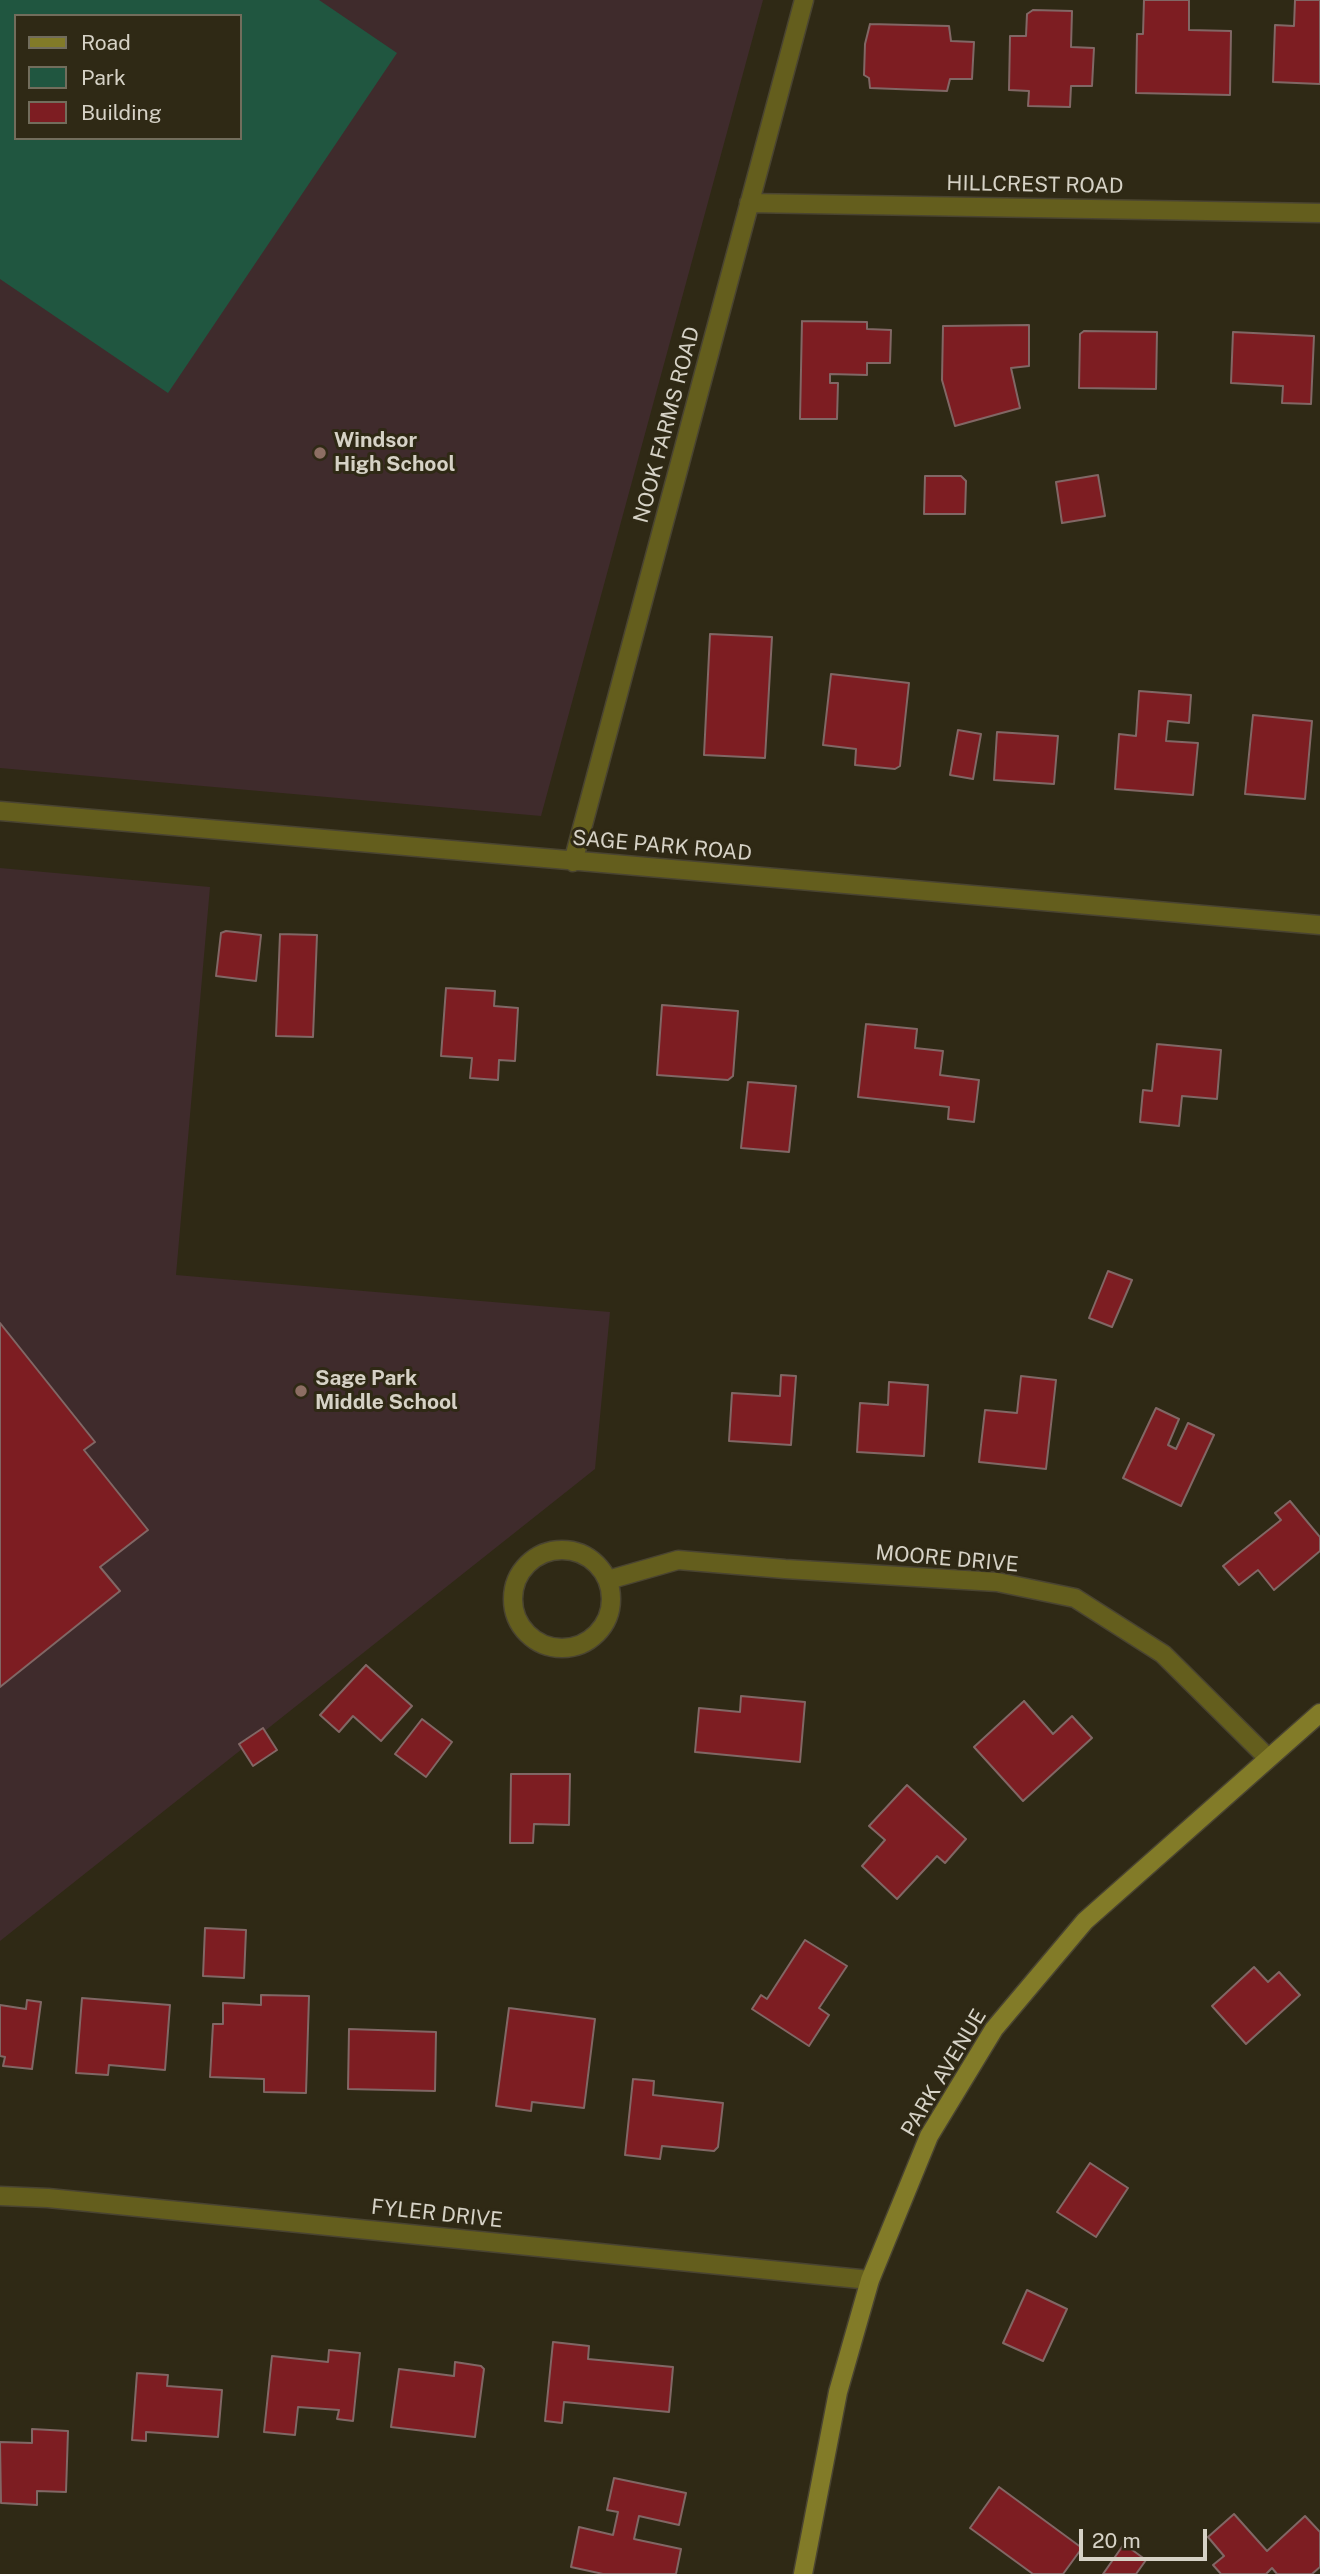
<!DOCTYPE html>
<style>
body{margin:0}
#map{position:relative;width:1320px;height:2574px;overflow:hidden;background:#2f2915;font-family:"Public Sans",sans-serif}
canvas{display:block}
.legend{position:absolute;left:14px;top:14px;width:228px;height:126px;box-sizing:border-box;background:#2f2915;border:2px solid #726d5c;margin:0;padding:9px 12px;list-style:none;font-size:21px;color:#d6d2c6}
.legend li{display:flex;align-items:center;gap:14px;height:35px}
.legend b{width:35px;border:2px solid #726d5c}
.scale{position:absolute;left:1079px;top:2529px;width:128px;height:32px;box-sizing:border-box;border:4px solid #d6d2c6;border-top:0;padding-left:9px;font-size:21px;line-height:24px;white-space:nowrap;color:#d6d2c6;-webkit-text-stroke:5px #2f2915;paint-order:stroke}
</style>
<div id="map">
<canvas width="1320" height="2574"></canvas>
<ul class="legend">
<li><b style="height:9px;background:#827b28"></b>Road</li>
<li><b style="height:19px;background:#205640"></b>Park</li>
<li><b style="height:19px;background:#7d1d22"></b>Building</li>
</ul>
<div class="scale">20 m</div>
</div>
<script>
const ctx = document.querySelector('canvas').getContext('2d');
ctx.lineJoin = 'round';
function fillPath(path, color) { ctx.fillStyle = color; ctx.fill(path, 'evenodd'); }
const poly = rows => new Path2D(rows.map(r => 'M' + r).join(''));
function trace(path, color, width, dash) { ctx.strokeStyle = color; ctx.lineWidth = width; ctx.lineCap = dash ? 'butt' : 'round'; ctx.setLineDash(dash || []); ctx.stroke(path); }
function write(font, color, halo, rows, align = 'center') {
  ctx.font = font + ' "Public Sans",sans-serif'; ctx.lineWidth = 6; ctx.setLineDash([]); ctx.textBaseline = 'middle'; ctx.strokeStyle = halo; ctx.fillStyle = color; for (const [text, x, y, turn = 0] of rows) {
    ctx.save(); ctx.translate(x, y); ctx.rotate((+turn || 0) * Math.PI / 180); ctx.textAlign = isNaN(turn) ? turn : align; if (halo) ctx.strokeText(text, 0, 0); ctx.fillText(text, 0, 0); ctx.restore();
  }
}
fillPath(poly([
 [0,0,763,0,541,816,0,768],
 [16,16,240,16,240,138,16,138],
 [0,868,210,887,176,1275,610,1312,595,1469,0,1941]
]), '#3f2b2c');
fillPath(poly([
 [0,0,319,0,397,53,168,393,0,279],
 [16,16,240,16,240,138,16,138]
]), '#205640');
const building = poly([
 [1144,0,1189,0,1189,30,1231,31,1230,95,1136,93,1137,34,1143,34,1144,0],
 [1295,0,1320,0,1320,84,1273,82,1275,25,1294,26,1295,0],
 [1033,10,1072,11,1071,47,1094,48,1092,86,1071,86,1070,107,1028,106,1029,91,1009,90,1010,36,1026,36,1027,14,1033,10],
 [870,24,949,26,951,41,974,42,972,79,950,79,947,91,870,88,869,78,864,75,865,44,870,24],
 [802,321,867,322,867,329,891,330,890,363,867,363,867,375,830,374,830,383,838,383,837,419,800,419,802,321],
 [1029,325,1029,366,1011,368,1020,408,955,426,942,380,943,326,1029,325],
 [1084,331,1157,332,1156,389,1079,388,1080,334,1084,331],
 [1233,332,1314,336,1311,404,1282,403,1283,386,1231,383,1233,332],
 [1098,475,1105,516,1062,523,1056,482,1098,475],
 [925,476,961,476,966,481,965,514,924,514,925,476],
 [710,634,772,637,765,758,704,755,710,634],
 [831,674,909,683,900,766,895,769,855,765,856,749,823,745,831,674],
 [1139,691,1191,695,1189,723,1168,721,1166,741,1198,743,1193,795,1115,789,1119,734,1136,736,1139,691],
 [1253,715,1312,721,1305,799,1245,794,1253,715],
 [958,730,981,734,973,779,950,775,958,730],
 [997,732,1058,736,1054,784,994,780,997,732],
 [226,931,261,935,256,981,216,976,221,933,226,931],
 [280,934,317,935,313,1037,276,1036,280,934],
 [446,988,495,991,494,1006,518,1008,515,1061,499,1060,498,1080,470,1078,472,1058,441,1056,446,988],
 [662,1005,738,1011,733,1076,728,1080,657,1075,662,1005],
 [866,1024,917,1029,915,1048,943,1051,940,1075,979,1080,974,1122,948,1119,949,1107,858,1097,866,1024],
 [1157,1044,1221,1050,1217,1099,1182,1096,1179,1126,1140,1122,1143,1090,1152,1091,1157,1044],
 [748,1082,796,1086,789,1152,741,1148,748,1082],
 [1108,1271,1132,1280,1112,1327,1089,1318,1108,1271],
 [0,1323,95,1442,84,1450,148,1530,100,1567,120,1591,0,1687,0,1323],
 [781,1375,796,1376,791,1445,729,1441,732,1393,780,1396,781,1375],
 [1021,1376,1056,1380,1046,1469,979,1462,985,1410,1017,1413,1021,1376],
 [889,1382,928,1385,924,1456,857,1452,860,1403,888,1405,889,1382],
 [1156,1408,1179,1419,1168,1445,1176,1449,1188,1423,1214,1435,1181,1506,1123,1478,1156,1408],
 [1290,1501,1320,1537,1320,1551,1274,1590,1258,1570,1239,1585,1223,1566,1281,1520,1275,1513,1290,1501],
 [366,1665,412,1706,381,1741,353,1716,339,1732,320,1715,366,1665],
 [741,1696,805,1702,800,1762,695,1752,699,1708,740,1712,741,1696],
 [1024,1701,1053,1734,1072,1716,1092,1738,1023,1801,974,1747,1024,1701],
 [422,1719,452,1742,426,1777,395,1754,422,1719],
 [263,1728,277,1750,253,1766,239,1744,263,1728],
 [511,1774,570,1774,569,1825,534,1824,533,1843,510,1843,511,1774],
 [907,1785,966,1839,945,1863,937,1856,897,1899,862,1866,885,1840,869,1826,907,1785],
 [205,1928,246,1930,244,1978,203,1976,205,1928],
 [805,1940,847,1966,819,2008,829,2015,809,2046,752,2009,761,1995,767,1999,805,1940],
 [1254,1967,1268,1982,1279,1972,1300,1995,1246,2044,1212,2006,1254,1967],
 [261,1995,309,1996,306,2093,264,2092,264,2079,210,2077,213,2024,223,2024,223,2003,261,2005,261,1995],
 [82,1998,170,2005,165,2070,109,2065,108,2075,76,2073,82,1998],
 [27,2000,41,2002,32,2069,3,2066,5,2057,0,2056,0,2005,26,2009,27,2000],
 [509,2008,595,2019,584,2108,532,2102,531,2111,496,2106,509,2008],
 [349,2029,436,2032,435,2091,348,2089,349,2029],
 [633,2079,654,2081,653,2095,723,2103,718,2147,714,2151,662,2146,660,2159,625,2155,633,2079],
 [1090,2163,1128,2188,1096,2237,1057,2212,1090,2163],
 [1027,2290,1067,2309,1043,2361,1003,2343,1027,2290],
 [553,2342,589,2346,588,2359,673,2367,669,2412,564,2402,562,2423,545,2421,553,2342],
 [329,2350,360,2353,353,2421,337,2419,339,2410,298,2407,295,2435,264,2432,272,2356,328,2362,329,2350],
 [455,2362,481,2366,484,2369,475,2437,391,2427,399,2369,454,2376,455,2362],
 [137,2373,168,2375,167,2386,222,2390,218,2437,146,2432,146,2441,132,2440,137,2373],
 [32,2429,68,2431,66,2492,37,2491,37,2505,1,2503,0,2442,32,2443,32,2429],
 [614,2478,686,2493,679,2525,639,2516,634,2539,681,2549,676,2574,603,2574,571,2567,579,2527,613,2535,618,2512,607,2510,614,2478],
 [999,2487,1082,2548,1063,2574,1033,2574,970,2528,999,2487],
 [1234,2514,1267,2551,1305,2516,1320,2532,1320,2567,1312,2574,1277,2574,1272,2568,1266,2574,1221,2574,1213,2565,1224,2556,1208,2537,1234,2514],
 [1124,2544,1146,2560,1136,2574,1103,2574,1124,2544]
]);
fillPath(building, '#7d1d22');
trace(building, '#816765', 2);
const street = poly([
 [749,203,1320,213],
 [0,811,1320,925],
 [573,862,804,0],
 '513 1599a49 49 0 1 1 98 0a49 49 0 1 1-98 0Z',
 [608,1580,678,1560,785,1569,997,1582,1075,1598,1163,1654,1268,1758],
 [0,2196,48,2198,870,2280]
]);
const secondary = poly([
 [803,2574,838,2392,870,2280,929,2136,994,2029,1085,1921,1320,1713]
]);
trace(street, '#4a4431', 21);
trace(secondary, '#4a4431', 21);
trace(street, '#645e1d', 18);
trace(secondary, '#827b28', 18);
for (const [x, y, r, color] of [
 [320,453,7,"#8d6e63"],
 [301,1391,7,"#8d6e63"]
]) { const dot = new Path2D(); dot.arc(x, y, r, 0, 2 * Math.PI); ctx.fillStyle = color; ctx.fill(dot); trace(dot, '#2f2915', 2.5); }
write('21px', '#d6d2c6', '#2f2915', [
 ["HILLCREST ROAD",1035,185,1],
 ["NOOK FARMS ROAD",667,425,-75],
 ["SAGE PARK ROAD",662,846,5],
 ["MOORE DRIVE",947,1559,5],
 ["PARK AVENUE",944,2073,-59],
 ["FYLER DRIVE",437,2214,6]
]);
write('bold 21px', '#d6d2c6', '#2f2915', [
 ["Windsor",334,441],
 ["High School",334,465],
 ["Sage Park",315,1379],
 ["Middle School",315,1403]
], 'left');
</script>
